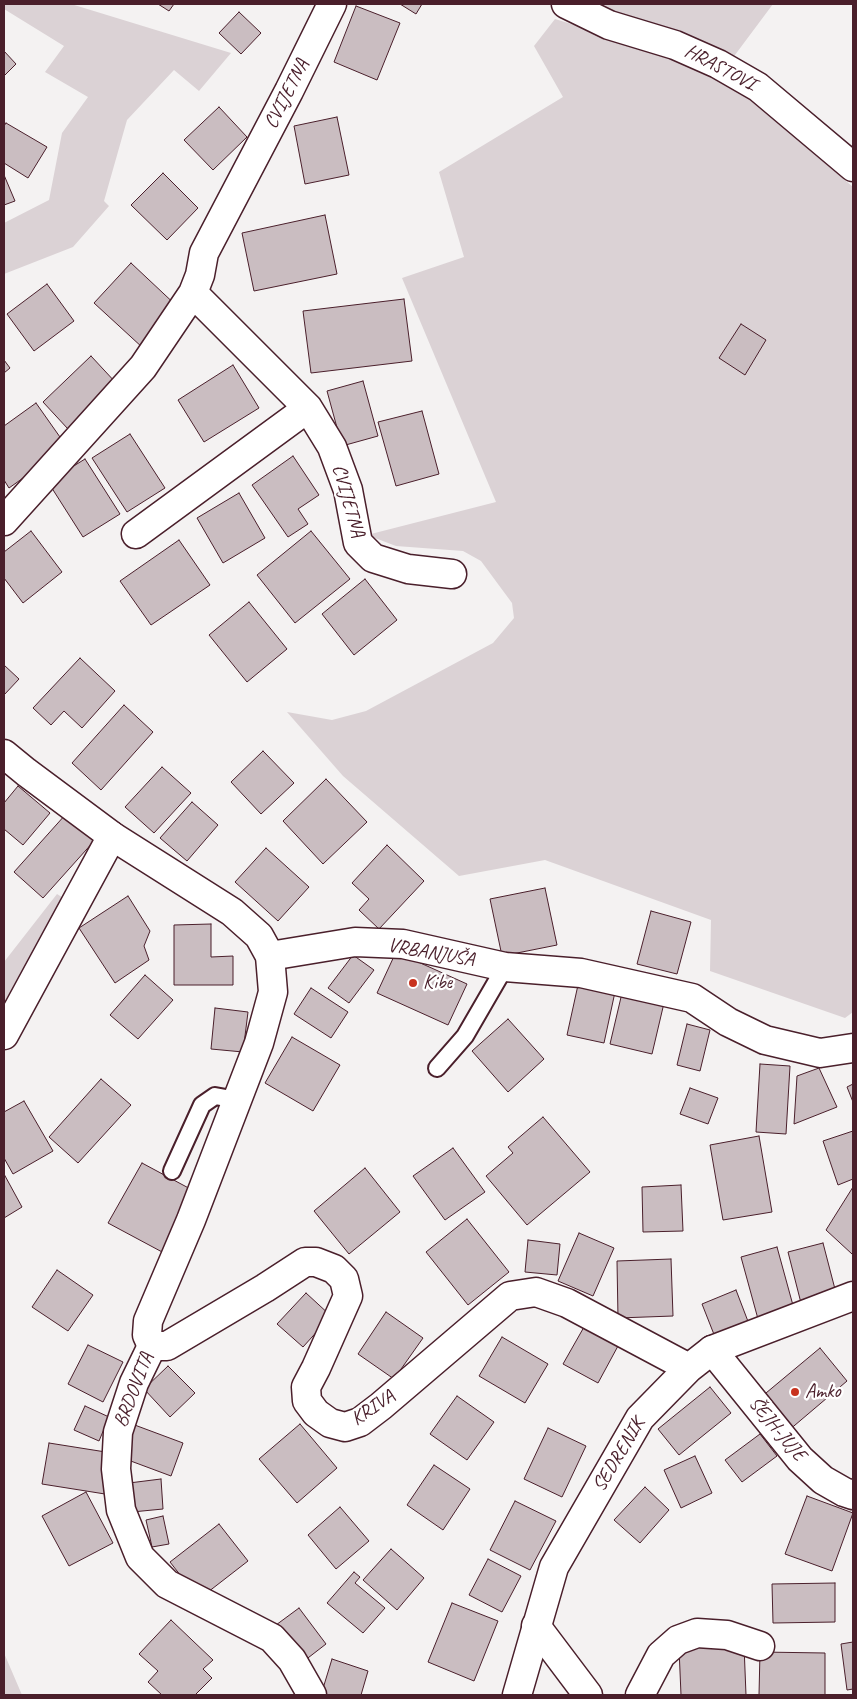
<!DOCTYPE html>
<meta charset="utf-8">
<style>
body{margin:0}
#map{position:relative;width:857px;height:1699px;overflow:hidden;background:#f4f2f2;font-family:Caveat,sans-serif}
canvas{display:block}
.frame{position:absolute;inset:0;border:5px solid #4a1f2b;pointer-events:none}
</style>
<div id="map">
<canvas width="857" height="1699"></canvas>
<div class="frame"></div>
</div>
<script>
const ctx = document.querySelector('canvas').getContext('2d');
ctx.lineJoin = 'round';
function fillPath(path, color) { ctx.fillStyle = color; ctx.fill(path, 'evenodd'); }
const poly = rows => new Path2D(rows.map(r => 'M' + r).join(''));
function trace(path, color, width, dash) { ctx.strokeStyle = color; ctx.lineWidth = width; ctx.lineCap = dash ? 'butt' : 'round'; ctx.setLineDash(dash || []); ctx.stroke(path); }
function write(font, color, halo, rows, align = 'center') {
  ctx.font = font + ' Caveat,sans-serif'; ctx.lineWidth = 4.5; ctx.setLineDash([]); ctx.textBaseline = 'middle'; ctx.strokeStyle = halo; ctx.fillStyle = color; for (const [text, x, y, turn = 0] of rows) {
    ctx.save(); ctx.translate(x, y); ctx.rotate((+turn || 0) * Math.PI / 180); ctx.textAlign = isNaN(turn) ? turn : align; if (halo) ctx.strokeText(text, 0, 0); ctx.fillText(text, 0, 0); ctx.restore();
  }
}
fillPath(poly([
 [4,4,71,4,231,53,199,91,174,70,127,120,104,201,109,206,73,247,4,274,4,223,49,200,62,133,88,97,45,72,64,46,4,9],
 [578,4,773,4,732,59],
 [555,19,660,51,707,74,748,97,853,187,853,1012,845,1018,710,971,711,920,545,860,459,876,343,776,287,712,332,720,366,711,493,643,514,618,512,603,481,561,463,551,396,546,367,535,496,502,402,278,464,257,439,172,563,97,534,46],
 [57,894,65,899,4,1013,4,962],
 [4,1653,22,1695,4,1695]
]), '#dbd2d5');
const building = poly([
 [158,4,174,4,169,11,158,4],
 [400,4,422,4,416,14,400,4],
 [356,6,400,23,377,80,334,62,356,6],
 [239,12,261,33,241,54,219,33,239,12],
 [4,51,16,64,4,76,4,51],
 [219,107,247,137,213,170,184,140,219,107],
 [337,117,349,175,305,184,294,126,337,117],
 [6,123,47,147,28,178,4,163,4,126,6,123],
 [163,173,198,208,167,240,131,205,163,173],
 [4,175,15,201,4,205,4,175],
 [325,215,337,274,254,291,242,233,325,215],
 [131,263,180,309,143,348,94,303,131,263],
 [47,284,74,321,34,351,7,314,47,284],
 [404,299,412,361,311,373,303,311,404,299],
 [741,324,766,340,745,375,719,358,741,324],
 [91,356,117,384,68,429,43,402,91,356],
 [4,360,10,368,4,373,4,360],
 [233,365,259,408,204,442,178,400,233,365],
 [363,381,378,436,342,446,327,391,363,381],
 [36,403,67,447,9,488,4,480,4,426,36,403],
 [422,411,439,474,396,486,378,422,422,411],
 [130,434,165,488,127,512,92,458,130,434],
 [293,456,319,495,298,509,308,524,288,537,252,485,293,456],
 [85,459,120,514,83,537,48,482,85,459],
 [239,493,265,538,223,563,197,518,239,493],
 [31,531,62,572,23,603,4,578,4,552,31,531],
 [311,531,350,579,295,623,257,575,311,531],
 [179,540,210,585,151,625,120,581,179,540],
 [365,579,397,620,354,655,322,614,365,579],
 [249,602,287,649,247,682,209,635,249,602],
 [80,658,115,691,82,728,64,711,51,725,33,708,80,658],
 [4,665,19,679,4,695,4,665],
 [124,705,153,732,101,790,72,763,124,705],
 [263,751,294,783,261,814,231,782,263,751],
 [162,767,191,793,154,833,125,807,162,767],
 [326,779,367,822,323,864,283,821,326,779],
 [18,786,50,813,23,845,4,829,4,803,18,786],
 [192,802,218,825,187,861,160,838,192,802],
 [66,814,95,840,43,898,14,872,66,814],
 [387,845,424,881,379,929,359,910,369,899,352,883,387,845],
 [266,848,309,887,278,921,235,882,266,848],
 [545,888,557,945,502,956,490,899,545,888],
 [128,896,150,931,144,946,149,960,115,983,79,928,128,896],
 [651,911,691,922,677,974,637,964,651,911],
 [211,924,211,957,233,956,233,985,174,985,174,925,211,924],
 [396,952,467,984,448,1025,377,993,396,952],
 [353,955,374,970,349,1003,328,988,353,955],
 [145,975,173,1000,138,1039,110,1015,145,975],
 [578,985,615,992,604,1043,567,1035,578,985],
 [311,988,348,1012,331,1038,294,1014,311,988],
 [622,993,664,1003,652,1054,610,1044,622,993],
 [215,1008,248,1012,243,1052,211,1049,215,1008],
 [508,1019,544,1059,508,1092,472,1051,508,1019],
 [687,1024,710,1030,700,1071,677,1065,687,1024],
 [292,1037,340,1065,313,1111,265,1083,292,1037],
 [760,1064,790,1066,786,1134,756,1132,760,1064],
 [819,1068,837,1107,794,1124,797,1076,819,1068],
 [101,1079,131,1105,78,1163,49,1137,101,1079],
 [853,1084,853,1102,847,1087,853,1084],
 [690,1088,718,1098,708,1124,680,1114,690,1088],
 [24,1101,53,1151,13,1174,4,1158,4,1112,24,1101],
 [543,1117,590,1172,527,1225,486,1176,513,1153,508,1147,543,1117],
 [853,1131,853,1179,838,1185,823,1141,853,1131],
 [759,1136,772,1212,723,1220,710,1145,759,1136],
 [453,1148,485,1192,445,1220,413,1176,453,1148],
 [142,1163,196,1192,164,1253,108,1223,142,1163],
 [365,1168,400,1212,349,1254,314,1211,365,1168],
 [4,1174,22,1207,4,1218,4,1174],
 [681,1185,683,1231,643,1232,642,1187,681,1185],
 [853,1187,853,1252,852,1254,826,1230,853,1187],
 [467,1219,509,1272,468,1305,426,1252,467,1219],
 [579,1233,614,1248,593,1296,558,1281,579,1233],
 [528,1240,560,1244,557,1275,525,1272,528,1240],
 [823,1243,836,1293,801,1303,788,1252,823,1243],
 [777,1247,794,1309,758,1319,741,1257,777,1247],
 [671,1259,673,1316,618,1318,617,1261,671,1259],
 [57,1270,93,1295,68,1331,32,1307,57,1270],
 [736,1290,749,1324,715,1337,702,1304,736,1290],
 [306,1293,331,1316,303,1347,277,1324,306,1293],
 [386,1312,423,1338,394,1379,358,1354,386,1312],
 [584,1327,618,1346,598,1383,563,1364,584,1327],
 [502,1337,548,1364,525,1403,479,1376,502,1337],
 [88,1345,123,1362,103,1402,68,1384,88,1345],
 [820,1348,847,1381,788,1431,760,1398,820,1348],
 [168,1366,195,1393,170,1417,144,1389,168,1366],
 [710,1387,731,1413,679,1455,658,1429,710,1387],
 [457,1396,494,1422,467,1460,430,1434,457,1396],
 [85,1406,109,1417,99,1441,74,1430,85,1406],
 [132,1424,183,1443,171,1476,120,1457,132,1424],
 [300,1424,337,1468,297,1503,259,1459,300,1424],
 [548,1428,586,1446,562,1497,524,1479,548,1428],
 [760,1434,777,1456,742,1482,725,1460,760,1434],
 [49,1443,112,1453,105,1494,42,1484,49,1443],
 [695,1456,712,1493,681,1508,664,1470,695,1456],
 [434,1465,470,1489,443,1530,407,1505,434,1465],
 [161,1479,163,1509,132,1512,129,1483,161,1479],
 [645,1487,669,1510,640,1543,614,1520,645,1487],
 [86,1492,113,1543,69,1566,42,1516,86,1492],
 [807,1496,853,1513,832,1571,785,1554,807,1496],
 [515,1501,556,1521,530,1570,490,1550,515,1501],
 [340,1507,369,1541,336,1569,308,1535,340,1507],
 [163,1516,169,1544,152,1547,146,1520,163,1516],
 [219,1524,248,1561,199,1599,170,1562,219,1524],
 [391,1549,424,1578,397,1610,363,1580,391,1549],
 [488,1559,521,1576,502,1612,469,1595,488,1559],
 [354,1572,360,1577,355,1583,385,1608,363,1633,327,1603,354,1572],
 [835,1583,835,1622,773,1623,772,1584,835,1583],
 [452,1603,498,1621,474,1681,428,1662,452,1603],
 [299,1608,326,1644,304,1661,276,1625,299,1608],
 [171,1620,213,1660,203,1669,212,1678,195,1695,162,1695,148,1682,158,1671,139,1654,171,1620],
 [853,1642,853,1689,847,1690,841,1644,853,1642],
 [744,1645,746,1695,681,1695,679,1648,744,1645],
 [760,1652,825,1653,825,1695,759,1695,760,1652],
 [332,1659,368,1671,361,1695,321,1695,332,1659]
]);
fillPath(building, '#cabdc1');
trace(building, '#4a1f2b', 1);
const lane = poly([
 [437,1068,465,1036,505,967],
 [172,1171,202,1105,215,1096,237,1100]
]);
const street = poly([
 [566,4,609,25,675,45,718,64,758,87,853,167],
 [193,293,308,408,332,447,348,490,358,543,373,558,408,569,452,574],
 [4,521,143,367,193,293,200,275,204,253,289,91,332,4],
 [136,534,308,408],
 [270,956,355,942,403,944,505,967,581,973,692,998,728,1022,765,1040,820,1053,853,1048],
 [4,1035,112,836],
 [152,1346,134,1383,118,1432,116,1469,121,1510,140,1557,167,1584,272,1638,292,1660,312,1695],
 [712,1350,800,1459,823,1480,844,1492,853,1495],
 [536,1626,588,1695],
 [640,1695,661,1655,678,1640,697,1633,727,1635,760,1646]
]);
const secondary = poly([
 [4,754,26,772,112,836,232,912,259,936,270,956,273,992,259,1043,191,1220,148,1321,147,1335,152,1346,167,1346,265,1288,305,1262,316,1262,334,1269,344,1279,348,1296,316,1368,306,1387,307,1401,316,1413,330,1423,345,1427,360,1422,381,1406,510,1296,536,1292,567,1303,689,1368],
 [517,1695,554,1567,640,1418,689,1368,712,1350,853,1296]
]);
trace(lane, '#4a1f2b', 20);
trace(street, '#4a1f2b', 31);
trace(secondary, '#4a1f2b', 31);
trace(lane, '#fff', 16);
trace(street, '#fff', 28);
trace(secondary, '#fff', 28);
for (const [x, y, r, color] of [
 [413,983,5,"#c8321e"],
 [795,1392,5,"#c8321e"]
]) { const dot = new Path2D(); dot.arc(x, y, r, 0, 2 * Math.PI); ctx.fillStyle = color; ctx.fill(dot); trace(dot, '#fff', 2); }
write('20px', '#4a1f2b', '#fff', [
 ["HRASTOVI",720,68,28],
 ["CVIJETNA",287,94,-63],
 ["CVIJETNA",348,501,74],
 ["VRBANJUŠA",431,953,10],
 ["BRDOVITA",134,1390,-69],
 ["KRIVA",373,1408,-34],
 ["ŠEJH-JUJE",777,1429,50],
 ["SEDRENIK",619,1455,-59]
]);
write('20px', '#4a1f2b', '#fff', [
 ["Kibe",423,983],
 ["Amko",805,1392]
], 'left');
</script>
